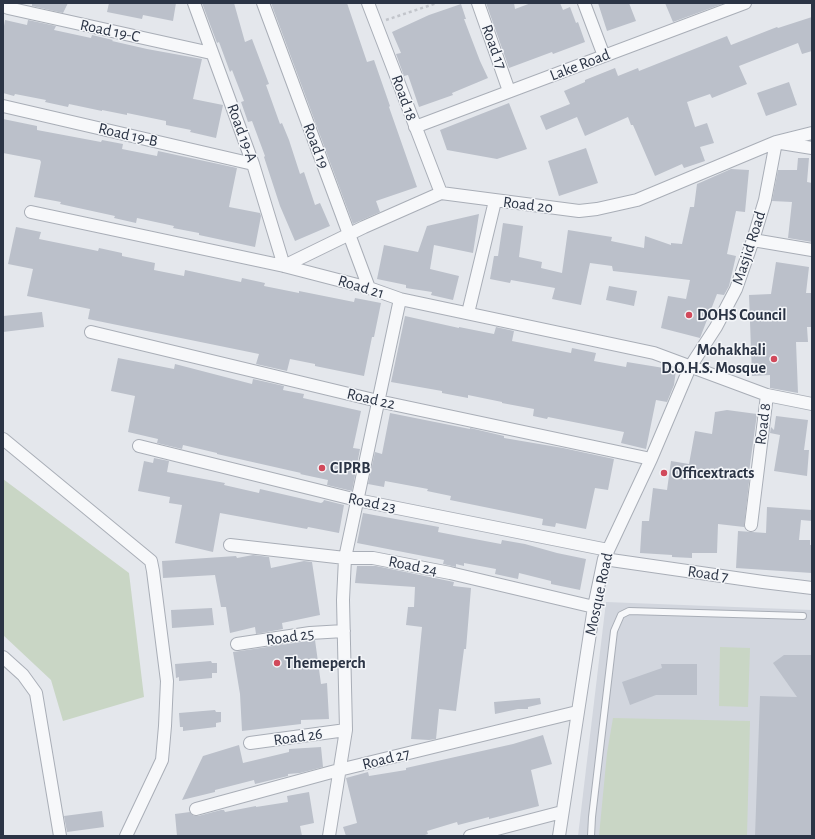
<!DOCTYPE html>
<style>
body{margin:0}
#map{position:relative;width:815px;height:839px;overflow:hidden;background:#e4e7ec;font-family:"Alegreya Sans",sans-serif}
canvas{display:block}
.frame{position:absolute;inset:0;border:4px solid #2b3445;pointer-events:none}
</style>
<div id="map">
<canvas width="815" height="839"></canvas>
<div class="frame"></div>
</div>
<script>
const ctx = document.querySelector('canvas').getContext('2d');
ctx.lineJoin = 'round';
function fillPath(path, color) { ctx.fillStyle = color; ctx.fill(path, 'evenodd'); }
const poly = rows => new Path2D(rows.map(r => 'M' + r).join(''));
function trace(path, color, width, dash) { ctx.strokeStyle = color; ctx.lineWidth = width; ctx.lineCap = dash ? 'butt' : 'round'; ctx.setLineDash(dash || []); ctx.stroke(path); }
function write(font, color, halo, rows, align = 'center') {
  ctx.font = font + ' "Alegreya Sans",sans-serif'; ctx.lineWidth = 3; ctx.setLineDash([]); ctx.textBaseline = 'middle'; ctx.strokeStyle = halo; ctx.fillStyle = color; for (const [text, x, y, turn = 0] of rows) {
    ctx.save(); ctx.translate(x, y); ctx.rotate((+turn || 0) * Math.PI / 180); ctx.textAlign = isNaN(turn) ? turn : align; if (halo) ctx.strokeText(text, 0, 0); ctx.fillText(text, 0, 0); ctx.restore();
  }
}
fillPath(poly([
 [606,602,812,610,812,836,578,836]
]), '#d2d6de');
fillPath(poly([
 [3,479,129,573,144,697,63,721,51,680,3,635],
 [720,647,750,648,748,707,719,706],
 [613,718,750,721,747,836,599,836,607,753]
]), '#c9d6c5');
fillPath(poly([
 [32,3,68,3,63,13,32,6],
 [109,3,176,3,173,21,143,15,142,19,107,12],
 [202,3,234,3,245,42,252,39,269,84,266,85,280,124,282,123,289,140,300,174,304,172,315,205,320,203,330,226,295,241,280,206,264,157,265,156,252,121,248,122,241,102,244,101,232,70,230,72,219,42,217,43],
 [271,3,347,3,367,62,374,60,390,106,389,107,417,187,376,201,380,212,353,224],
 [486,3,514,3,515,9,531,3,560,3,563,10,570,7,576,23,578,22,585,42,553,54,552,52,509,68],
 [598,3,629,3,636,21,607,31],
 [665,3,722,3,722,4,673,22],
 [461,4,466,19,464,19,480,61,488,78,452,93,453,95,419,107,408,75,404,76,396,54,401,53,392,32,429,15],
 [812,17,812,51,802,54,798,43,739,66,747,84,712,98,710,94,687,102,695,127,707,123,714,143,700,147,705,161,684,168,682,164,655,176,633,125,631,125,628,117,585,136,577,117,546,130,540,116,570,104,564,91,585,82,585,80,615,68,618,76,638,68,639,71,727,36,731,45,777,27,778,28],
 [5,20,27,25,28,20,56,26,54,30,91,38,92,35,113,40,112,41,147,49,202,59,193,99,223,105,216,138,190,132,191,130,166,125,166,121,127,113,127,115,102,110,102,111,69,104,68,107,45,102,46,100,15,94,14,96,3,93,3,32],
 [789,82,797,105,766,116,757,93],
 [509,103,527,149,497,159,447,150,440,130],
 [3,119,37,126,37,130,101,142,102,140,123,144,122,149,157,156,158,151,237,168,229,207,260,213,261,216,255,247,199,235,199,233,173,228,174,226,137,218,136,223,114,218,115,216,60,204,61,202,34,197,41,162,40,160,3,153],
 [586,148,598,183,559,196,548,161],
 [798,158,809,158,807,182,812,183,812,242,788,238,792,202,772,201,778,170,797,170],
 [731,169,749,170,745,212,736,211,727,254,736,256,729,286,724,295,717,294,700,338,661,328,668,296,686,299,690,280,613,271,612,266,590,263,581,305,552,299,555,288,511,280,510,283,490,279,494,256,498,256,503,223,523,226,519,257,542,262,541,268,562,273,568,230,612,237,611,241,644,248,645,236,671,245,671,243,682,244,690,207,694,207,697,184],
 [479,214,473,253,434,245,430,269,459,276,453,300,431,295,432,292,406,288,406,285,377,279,384,245,418,252,427,226],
 [16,227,41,232,39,239,98,251,99,248,122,253,122,256,155,263,154,270,184,276,185,270,241,282,242,278,265,283,264,286,299,293,299,291,354,302,355,298,381,303,374,337,372,337,364,376,315,366,315,364,290,359,287,371,256,364,259,354,88,319,90,309,27,296,33,269,8,264],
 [776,262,809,267,806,293,812,293,812,327,807,327,808,342,796,342,798,393,770,388,770,375,752,376,749,295,771,294],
 [609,286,637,291,634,306,606,300],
 [42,312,44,327,3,332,3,316],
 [405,316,459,328,459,327,494,334,496,327,514,331,512,341,571,353,572,348,596,353,594,361,626,367,627,362,676,370,674,385,667,402,656,400,646,449,621,443,624,432,548,417,547,419,533,416,534,409,502,403,502,402,468,395,468,398,442,393,442,391,391,382],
 [118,358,174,369,175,364,252,384,253,379,284,386,283,390,304,394,303,398,361,411,353,448,360,449,352,491,327,485,328,480,300,474,301,473,217,454,217,453,183,445,182,449,157,443,158,439,128,432,135,396,111,391],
 [727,410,757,414,749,472,750,473,744,527,718,524,717,553,692,553,692,558,672,557,672,555,640,553,642,521,649,521,653,488,667,490,671,461,689,464,695,431,712,434,715,412],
 [390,413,470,429,470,428,504,436,504,438,563,448,614,459,608,490,595,488,586,529,556,523,555,527,542,525,543,519,450,500,451,496,427,491,428,489,385,481,384,487,368,484,375,452,382,454],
 [776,416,808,420,804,450,809,450,807,476,774,471,780,435,770,433,771,427,774,430],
 [154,458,169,461,167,472,225,483,224,485,259,493,260,489,321,503,323,502,324,500,344,505,339,533,308,527,307,529,220,513,213,552,175,543,182,505,169,503,170,497,138,491,144,461,153,463],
 [767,507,812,510,812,521,801,520,799,540,810,540,810,545,812,545,812,573,736,568,738,531,766,533],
 [363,513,439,527,438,532,469,538,501,544,502,540,525,544,557,553,586,559,580,590,551,584,551,581,519,573,518,579,495,574,496,569,464,563,464,566,456,564,456,567,443,564,444,560,357,543],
 [253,555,269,557,271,568,304,561,312,562,320,615,282,623,283,629,256,634,255,627,230,633,226,607,221,607,215,575,163,578,162,561,236,556,237,558],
 [357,566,376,566,454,582,453,586,471,588,466,649,464,649,456,711,439,709,436,739,429,740,411,739,422,627,406,625,408,607,414,607,415,587,355,583],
 [212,608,214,625,172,628,171,610],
 [315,640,321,684,327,683,329,719,301,720,301,724,242,731,240,694,233,652],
 [784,655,812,655,812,836,755,836,760,696,797,697,773,663],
 [211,661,212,663,217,663,217,673,212,673,212,678,179,681,179,677,176,678,175,664],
 [661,664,697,664,697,695,656,695,630,705,622,682,662,668],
 [540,698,541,704,528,707,528,709,518,709,495,714,494,702],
 [215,710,216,712,221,712,221,722,216,723,216,727,183,731,183,727,180,727,179,713],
 [543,735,552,764,531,770,539,806,489,819,489,817,458,825,457,822,427,831,428,834,422,836,346,836,343,827,357,823,346,778,368,772,369,776,406,770,406,768,513,744],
 [239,745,243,763,289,752,289,749,321,747,323,767,300,773,288,774,288,776,255,784,254,780,215,790,215,792,182,800,203,756],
 [309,792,314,823,300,826,302,836,177,836,175,814,190,812,194,816,198,816,221,810,224,810,225,812,256,806,256,807,288,802,287,796],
 [102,811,104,827,67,832,64,816]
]), '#bbc0ca');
const lane = poly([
 [591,836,592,817,614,631,621,615,629,611,803,616]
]);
const street = poly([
 [194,3,253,164,284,266,364,227,441,193,579,211,597,209,637,200,776,142,812,133],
 [263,3,369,288],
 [368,3,441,193],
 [478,3,509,91],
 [584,3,604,56],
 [8,8,211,53],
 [3,106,253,164],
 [415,127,745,3],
 [781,143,812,148],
 [31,212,284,266,369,288,400,299,654,353,767,395,812,404],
 [753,240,812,250],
 [468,313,495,201],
 [91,332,378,401,651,459],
 [3,439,151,561,153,571,167,681,165,726,162,760,126,836],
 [139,446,357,500,608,550],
 [751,525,767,395],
 [230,545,345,558,373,558,450,573,594,607],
 [604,559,763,582,812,588],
 [237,644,310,633,344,631],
 [3,657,23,675,36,693,60,836],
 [250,743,346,730],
 [196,809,339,770,577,712],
 [329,836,346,730,343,600,345,558,400,299],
 [470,836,562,812],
 [559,836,594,607,604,559,651,459,690,367,716,327,736,289,753,240,765,200,776,142]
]);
trace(lane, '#a9aeb7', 8);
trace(street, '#a9aeb7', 14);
trace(poly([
 [386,20,437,3]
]), '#c2c5cb', 2.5, [3, 3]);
trace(lane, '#f7f8fa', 6);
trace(street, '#f7f8fa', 12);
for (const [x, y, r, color] of [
 [689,315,4,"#d1495b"],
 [774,359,4,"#d1495b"],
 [322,468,4,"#d1495b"],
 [664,473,4,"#d1495b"],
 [277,663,4,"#d1495b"]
]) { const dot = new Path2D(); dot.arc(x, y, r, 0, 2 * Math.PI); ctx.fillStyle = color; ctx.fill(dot); trace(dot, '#f4f6f9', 1.5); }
write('16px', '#2b3445', '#f4f6f9', [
 ["Road 19-C",110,31,12],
 ["Road 17",494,47,70],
 ["Lake Road",580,65,-21],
 ["Road 18",404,98,70],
 ["Road 19-A",242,133,70],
 ["Road 19-B",128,135,13],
 ["Road 19",316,146,69],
 ["Road 20",528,205,7],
 ["Masjid Road",749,248,-72],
 ["Road 21",361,287,17],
 ["Road 22",371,399,13],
 ["Road 8",763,424,-83],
 ["Road 23",372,503,12],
 ["Road 24",413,566,11],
 ["Road 7",708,574,8],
 ["Mosque Road",599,594,-78],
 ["Road 25",290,637,-8],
 ["Road 26",298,737,-8],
 ["Road 27",386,759,-14]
]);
write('bold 16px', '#2b3445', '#f4f6f9', [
 ["DOHS Council",697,315],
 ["Mohakhali",766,350,"right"],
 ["D.O.H.S. Mosque",766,368,"right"],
 ["CIPRB",330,468],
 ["Officextracts",672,473],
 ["Themeperch",285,663]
], 'left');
</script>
